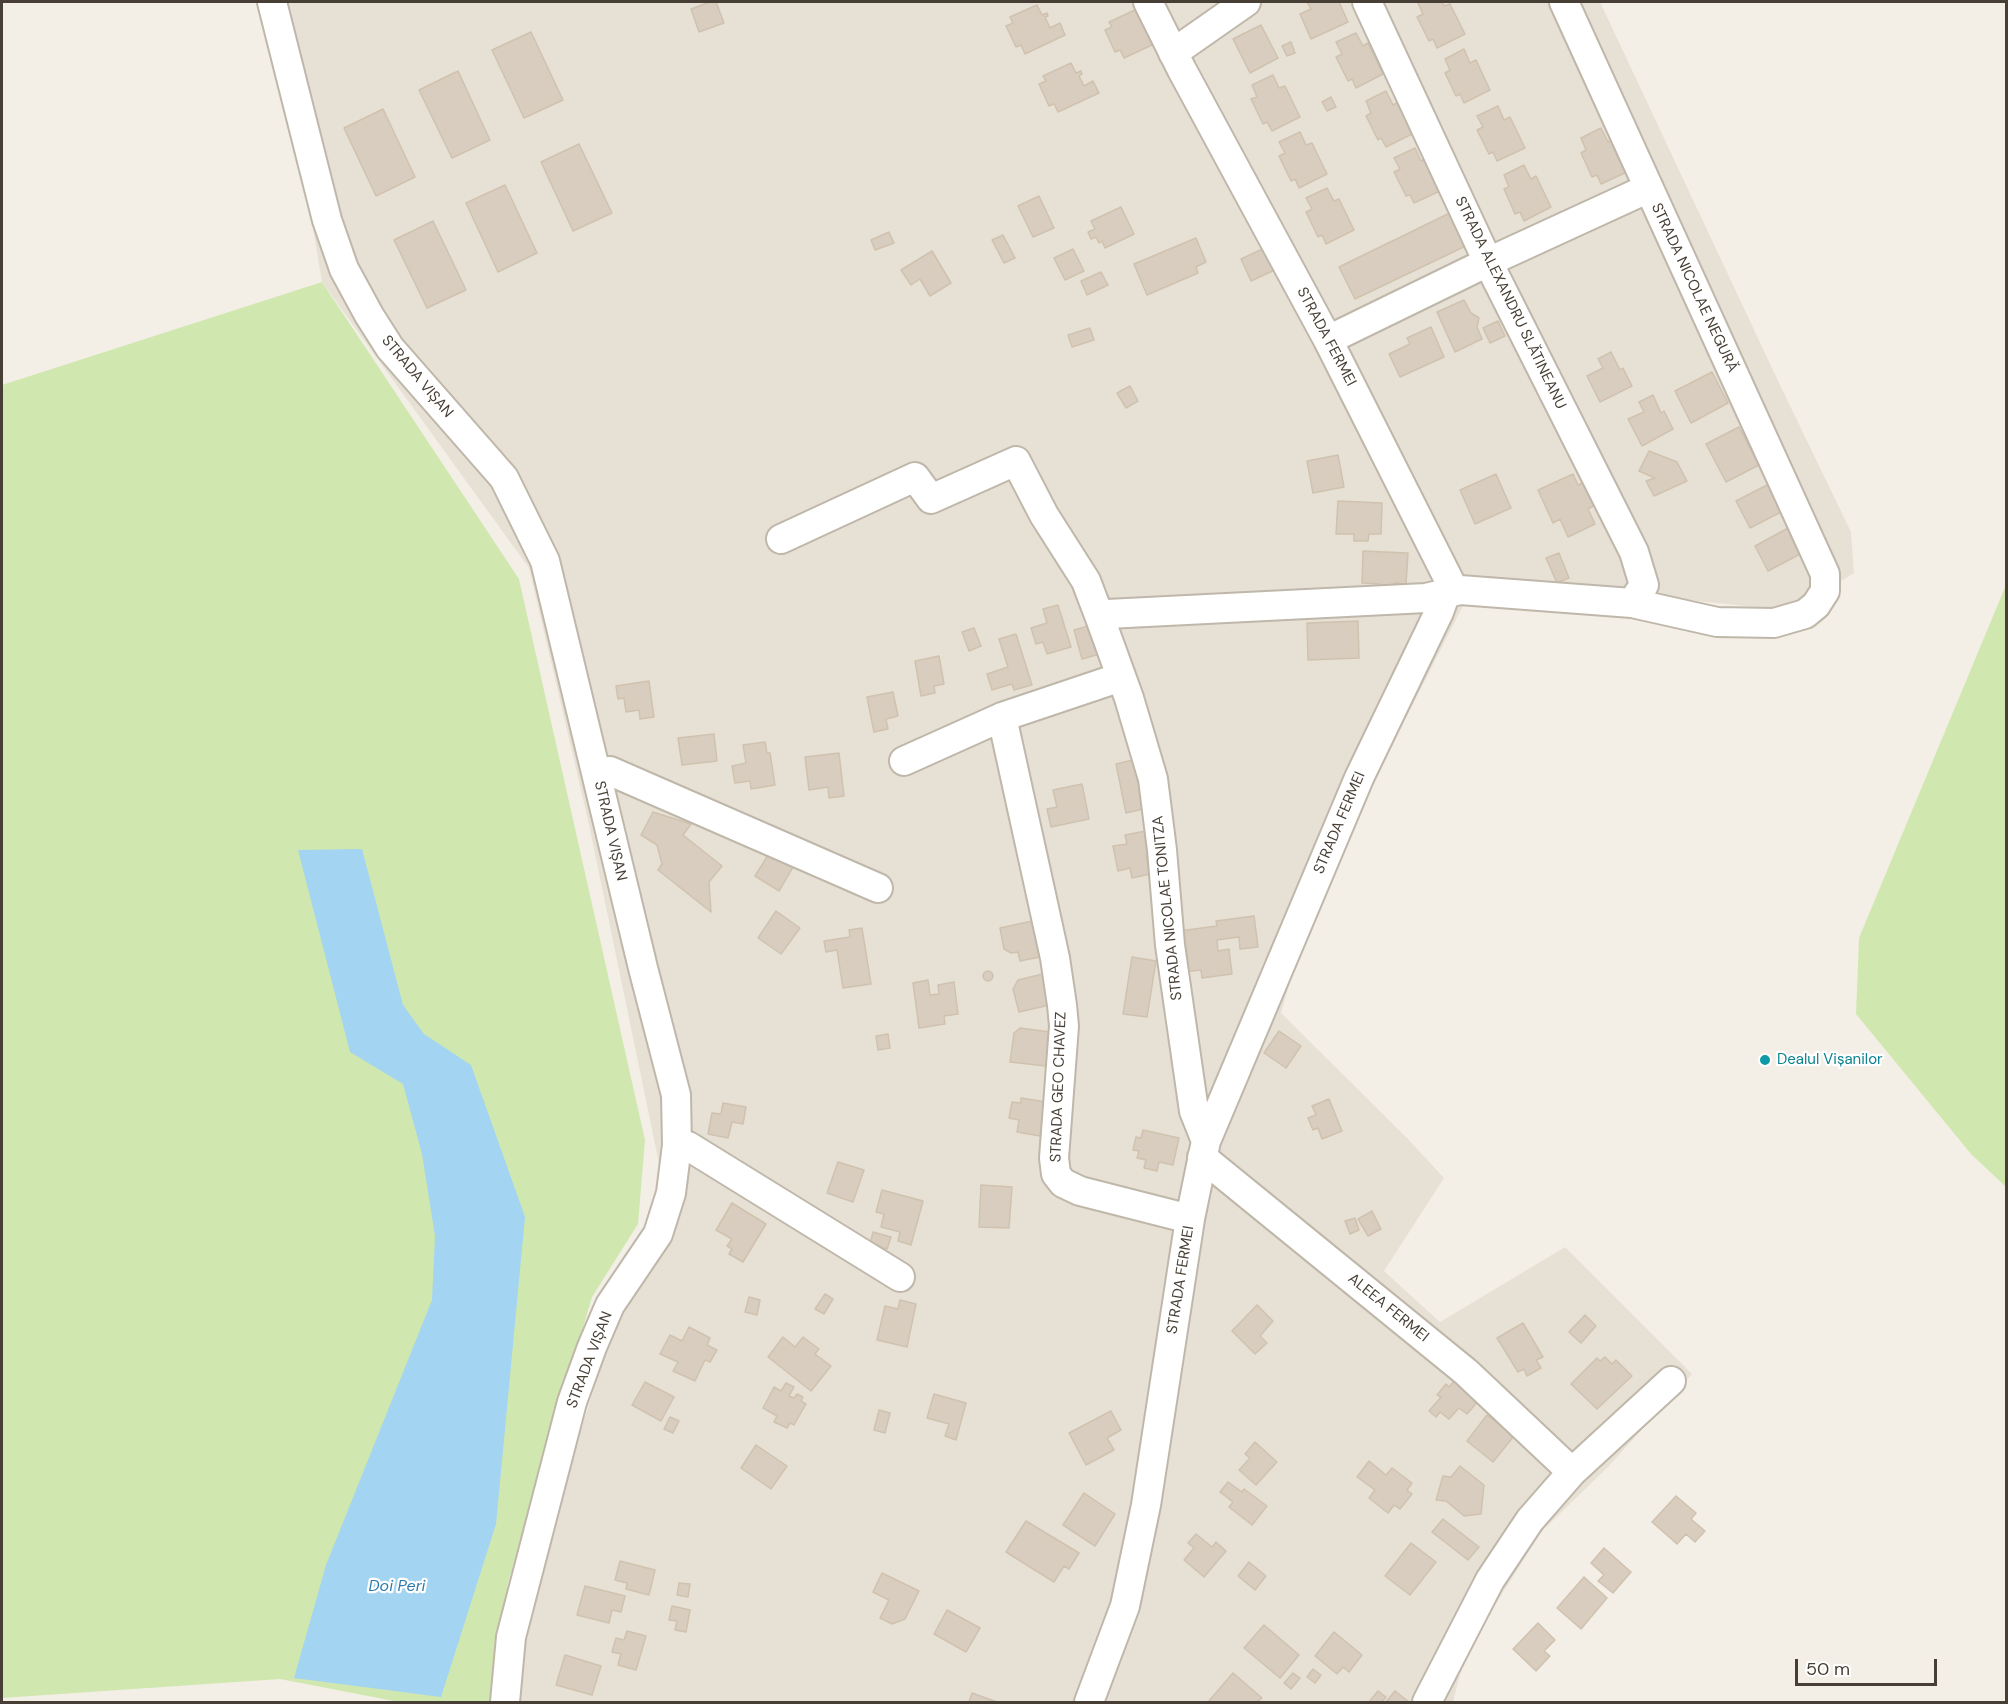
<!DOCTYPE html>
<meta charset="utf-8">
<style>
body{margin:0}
#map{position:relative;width:2008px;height:1704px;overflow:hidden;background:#f3efe7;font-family:"DM Sans",sans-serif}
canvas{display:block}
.frame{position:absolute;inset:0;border:3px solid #473f36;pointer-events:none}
.scale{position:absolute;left:1795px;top:1659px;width:142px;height:27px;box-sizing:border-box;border:3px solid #473f36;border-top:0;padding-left:8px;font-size:18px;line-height:21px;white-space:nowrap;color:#473f36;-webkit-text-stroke:4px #fff;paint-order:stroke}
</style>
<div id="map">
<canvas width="2008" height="1704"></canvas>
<div class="frame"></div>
<div class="scale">50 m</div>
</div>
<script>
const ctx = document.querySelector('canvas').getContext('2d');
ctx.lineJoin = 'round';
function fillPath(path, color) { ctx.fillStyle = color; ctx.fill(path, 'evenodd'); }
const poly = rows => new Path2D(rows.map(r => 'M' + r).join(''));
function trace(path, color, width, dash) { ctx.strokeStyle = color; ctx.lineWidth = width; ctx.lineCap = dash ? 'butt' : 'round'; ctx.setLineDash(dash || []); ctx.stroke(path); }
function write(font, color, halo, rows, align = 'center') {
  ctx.font = font + ' "DM Sans",sans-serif'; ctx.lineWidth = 4.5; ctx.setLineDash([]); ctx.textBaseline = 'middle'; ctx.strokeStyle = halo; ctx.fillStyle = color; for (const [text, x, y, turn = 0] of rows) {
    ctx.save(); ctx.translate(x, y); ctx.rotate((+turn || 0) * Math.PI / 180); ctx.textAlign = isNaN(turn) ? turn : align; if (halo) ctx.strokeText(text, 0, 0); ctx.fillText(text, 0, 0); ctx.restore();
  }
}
fillPath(poly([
 [269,2,1600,2,1780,385,1851,532,1854,573,1823,592,1774,609,1477,578,1381,767,1291,978,1281,1013,1408,1139,1444,1178,1384,1271,1440,1322,1565,1247,1692,1374,1607,1468,1541,1532,1466,1651,1453,1702,493,1702,662,1178,588,820,529,568,322,282,285,63]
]), '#e7e1d5');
fillPath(poly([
 [322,282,519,579,645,1140,638,1224,592,1297,508,1583,493,1702,399,1702,280,1679,2,1698,2,385],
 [2006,585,2006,1187,1971,1154,1856,1014,1859,938]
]), '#d0e8af');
fillPath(poly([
 [362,849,403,1005,424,1034,471,1065,525,1217,496,1524,441,1697,294,1678,326,1565,432,1300,435,1236,422,1154,403,1084,350,1052,298,850]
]), '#a3d4f1');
const building = poly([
 [710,2,716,2,724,23,699,32,691,9,710,2],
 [1307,2,1339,2,1348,22,1311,39,1300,14,1311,9,1307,2],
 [1420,2,1442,2,1444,6,1450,4,1465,34,1437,48,1433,39,1429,41,1417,17,1423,14,1418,3,1420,2],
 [1037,5,1042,15,1047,13,1048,16,1045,17,1050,28,1060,23,1065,35,1025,54,1021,45,1016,47,1006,26,1013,23,1010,17,1037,5],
 [1137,9,1165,39,1124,58,1120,50,1115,52,1105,30,1112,27,1109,22,1137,9],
 [1261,25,1278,58,1250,73,1233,39,1261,25],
 [531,32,563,100,524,118,492,50,531,32],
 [1356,33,1363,46,1368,43,1383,74,1356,88,1352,79,1348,81,1336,57,1342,54,1336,42,1356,33],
 [1291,42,1295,53,1287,56,1282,46,1291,42],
 [1464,49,1470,63,1476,60,1490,90,1464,103,1460,94,1456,96,1445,73,1450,70,1445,59,1464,49],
 [1071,63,1076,73,1081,71,1082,74,1079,76,1084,86,1093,81,1099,93,1058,112,1054,104,1049,106,1039,84,1046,81,1043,76,1071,63],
 [458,71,490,140,452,158,419,90,458,71],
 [1273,75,1279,88,1285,86,1300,117,1272,131,1267,122,1263,124,1251,99,1257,97,1252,85,1273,75],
 [1386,91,1393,105,1398,102,1414,133,1386,147,1381,138,1378,140,1366,116,1371,113,1366,101,1386,91],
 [1331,97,1336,107,1327,111,1322,102,1331,97],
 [1498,106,1504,120,1510,117,1525,148,1497,161,1493,152,1489,154,1477,130,1483,127,1477,116,1498,106],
 [383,109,415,177,376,196,344,128,383,109],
 [1601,128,1608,142,1613,139,1629,171,1601,184,1597,175,1592,177,1581,153,1586,150,1581,138,1601,128],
 [1300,132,1306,145,1312,143,1327,174,1299,188,1295,179,1291,181,1279,156,1285,153,1279,142,1300,132],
 [579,144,612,213,573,231,541,162,579,144],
 [1415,148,1421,161,1427,158,1442,190,1414,203,1410,195,1406,196,1394,172,1400,169,1394,158,1415,148],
 [1524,165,1531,179,1536,176,1551,207,1524,221,1520,212,1515,214,1504,189,1509,187,1504,175,1524,165],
 [505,185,537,253,498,272,466,203,505,185],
 [1327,188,1334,201,1339,199,1354,230,1326,244,1322,235,1318,237,1306,212,1312,209,1306,198,1327,188],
 [1039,196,1054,228,1033,237,1018,206,1039,196],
 [1121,207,1134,234,1105,248,1102,241,1099,243,1096,237,1091,239,1088,232,1095,229,1091,221,1121,207],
 [1456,210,1472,243,1355,299,1339,267,1456,210],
 [433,221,466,290,427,308,394,240,433,221],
 [889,232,894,243,875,250,871,240,889,232],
 [1003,235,1015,258,1004,263,992,240,1003,235],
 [1196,238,1206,262,1196,267,1198,273,1147,295,1134,264,1196,238],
 [1269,246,1279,268,1251,281,1241,259,1269,246],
 [1073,249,1084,271,1065,280,1054,258,1073,249],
 [932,251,951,283,930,296,920,279,911,285,901,270,932,251],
 [1101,272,1108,285,1087,295,1081,281,1101,272],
 [1464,300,1471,313,1479,318,1477,327,1482,339,1455,352,1437,312,1464,300],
 [1498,321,1505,336,1490,343,1483,328,1498,321],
 [1431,327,1444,357,1400,377,1389,354,1410,344,1407,338,1431,327],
 [1090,328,1094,340,1072,347,1068,335,1090,328],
 [1611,352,1620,370,1623,368,1632,386,1600,402,1587,376,1603,368,1598,359,1611,352],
 [1712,372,1728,403,1691,423,1675,391,1712,372],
 [1130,386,1138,401,1126,408,1117,393,1130,386],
 [1653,395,1661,413,1664,411,1673,429,1642,446,1628,419,1644,412,1639,402,1653,395],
 [1739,427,1759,465,1726,482,1706,444,1739,427],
 [1649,451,1677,462,1687,481,1654,496,1646,481,1655,478,1639,471,1649,451],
 [1338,455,1344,487,1313,493,1307,461,1338,455],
 [1496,474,1511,508,1475,524,1460,490,1496,474],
 [1573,474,1578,485,1589,480,1595,505,1588,509,1595,524,1568,537,1560,519,1553,523,1538,490,1573,474],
 [1769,484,1783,511,1750,528,1736,501,1769,484],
 [1338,501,1382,503,1381,534,1369,534,1368,541,1354,541,1354,534,1336,534,1338,501],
 [1790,527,1804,552,1768,571,1755,546,1790,527],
 [1363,551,1408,553,1406,584,1394,583,1393,591,1380,590,1380,584,1362,583,1363,551],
 [1559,553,1569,578,1557,583,1546,558,1559,553],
 [1058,605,1071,647,1047,654,1043,642,1036,644,1031,628,1047,623,1043,609,1058,605],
 [1358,621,1359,658,1308,660,1307,623,1358,621],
 [1099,623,1107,652,1082,659,1074,630,1099,623],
 [974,628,981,646,969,651,962,632,974,628],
 [1016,634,1032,685,1014,690,1012,684,992,690,987,674,1008,667,999,639,1016,634],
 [939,656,944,684,934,686,935,693,921,696,915,661,939,656],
 [649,681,654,717,640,719,639,710,626,712,624,698,618,699,616,686,649,681],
 [893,692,898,716,886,719,888,729,874,732,867,697,893,692],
 [714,734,717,761,682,765,678,738,714,734],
 [765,742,767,753,770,753,775,785,751,789,750,781,735,783,732,766,746,763,743,745,765,742],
 [839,753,844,796,829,798,828,787,809,790,805,757,839,753],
 [1137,759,1148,808,1126,813,1116,764,1137,759],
 [1082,784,1089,819,1051,827,1047,809,1057,807,1053,790,1082,784],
 [653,812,691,824,683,835,722,866,709,882,711,912,658,870,662,864,657,845,641,835,653,812],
 [1151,830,1156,853,1146,855,1150,874,1132,878,1130,868,1118,871,1113,846,1127,844,1125,835,1151,830],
 [770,852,793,867,779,891,755,876,770,852],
 [776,911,800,928,781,954,758,938,776,911],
 [1254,916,1258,947,1240,949,1239,937,1217,940,1218,951,1229,949,1232,974,1202,978,1201,970,1184,972,1179,931,1217,926,1216,921,1254,916],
 [1032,921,1040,957,1020,961,1018,952,1011,953,1004,949,1000,928,1032,921],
 [862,928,871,984,843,988,837,950,826,952,824,941,850,937,849,930,862,928],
 [1132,957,1156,961,1147,1017,1123,1014,1132,957],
 '983 976a5 5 0 1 1 10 0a5 5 0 1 1-10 0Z',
 [1047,973,1054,1004,1019,1012,1013,989,1018,980,1047,973],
 [928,980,930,995,939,994,938,985,954,982,958,1014,944,1016,945,1024,919,1028,913,983,928,980],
 [1020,1028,1050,1032,1046,1066,1010,1062,1014,1033,1020,1028],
 [1279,1031,1301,1046,1286,1068,1264,1053,1279,1031],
 [888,1034,890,1048,878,1050,876,1036,888,1034],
 [1021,1098,1046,1102,1040,1136,1017,1132,1019,1120,1009,1118,1012,1102,1021,1103,1021,1098],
 [1329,1099,1342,1131,1322,1139,1318,1128,1313,1130,1308,1118,1316,1115,1312,1106,1329,1099],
 [723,1103,746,1107,743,1124,732,1122,728,1138,708,1134,712,1113,721,1114,723,1103],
 [1143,1130,1179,1138,1173,1165,1159,1162,1157,1171,1144,1168,1146,1160,1137,1158,1139,1151,1133,1150,1136,1137,1141,1138,1143,1130],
 [838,1162,864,1170,853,1202,827,1193,838,1162],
 [981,1185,1012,1187,1009,1228,979,1227,981,1185],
 [882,1190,923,1201,911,1245,898,1241,900,1232,881,1227,884,1214,876,1212,882,1190],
 [732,1203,766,1224,743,1262,729,1254,732,1249,727,1246,732,1239,716,1230,732,1203],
 [1372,1211,1381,1229,1368,1236,1358,1219,1372,1211],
 [1355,1218,1359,1230,1350,1234,1345,1221,1355,1218],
 [873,1232,891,1237,887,1249,870,1244,873,1232],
 [825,1294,833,1299,824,1314,815,1309,825,1294],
 [749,1297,760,1300,757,1315,745,1312,749,1297],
 [900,1300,916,1304,907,1347,877,1340,885,1306,898,1309,900,1300],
 [1257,1305,1273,1321,1260,1336,1267,1343,1255,1354,1232,1331,1257,1305],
 [1585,1315,1596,1326,1581,1343,1569,1332,1585,1315],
 [1523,1323,1543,1357,1536,1360,1541,1368,1527,1376,1524,1369,1518,1372,1497,1338,1523,1323],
 [689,1327,710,1338,707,1345,717,1350,710,1362,705,1360,695,1381,673,1371,678,1362,660,1354,670,1335,682,1341,689,1327],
 [783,1337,795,1347,803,1337,819,1349,815,1354,831,1366,811,1391,768,1357,783,1337],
 [1605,1357,1612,1364,1616,1360,1632,1376,1597,1409,1571,1384,1597,1358,1600,1361,1605,1357],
 [1456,1379,1480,1399,1467,1414,1459,1408,1449,1419,1440,1412,1436,1417,1429,1411,1441,1397,1437,1395,1446,1384,1449,1387,1456,1379],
 [645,1382,674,1397,661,1421,632,1405,645,1382],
 [786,1383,794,1387,789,1396,794,1398,797,1394,803,1397,801,1401,806,1404,794,1425,790,1423,787,1428,774,1422,777,1416,763,1408,774,1387,781,1391,786,1383],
 [934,1394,966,1403,956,1440,945,1436,949,1424,927,1418,934,1394],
 [879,1410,890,1413,885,1433,874,1430,879,1410],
 [1111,1411,1121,1430,1107,1438,1114,1450,1086,1465,1069,1433,1111,1411],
 [1487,1415,1514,1436,1493,1462,1467,1441,1487,1415],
 [670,1417,679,1421,673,1433,664,1429,670,1417],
 [1255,1442,1277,1462,1256,1485,1239,1470,1250,1458,1245,1454,1255,1442],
 [756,1445,787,1466,771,1489,741,1468,756,1445],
 [1369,1461,1386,1475,1392,1468,1412,1483,1407,1490,1412,1494,1400,1509,1394,1505,1388,1513,1369,1498,1375,1490,1357,1477,1369,1461],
 [1460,1466,1484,1485,1481,1514,1464,1516,1446,1501,1436,1500,1443,1476,1451,1477,1460,1466],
 [1228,1482,1242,1492,1244,1489,1267,1506,1252,1525,1229,1507,1233,1502,1220,1492,1228,1482],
 [1084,1493,1115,1514,1095,1546,1063,1525,1084,1493],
 [1676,1496,1696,1513,1691,1519,1705,1531,1695,1542,1686,1534,1677,1544,1652,1522,1676,1496],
 [1443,1519,1479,1547,1468,1560,1432,1532,1443,1519],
 [1026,1521,1079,1553,1069,1569,1064,1566,1054,1582,1006,1552,1026,1521],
 [1196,1534,1212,1547,1216,1542,1226,1551,1204,1577,1184,1560,1194,1548,1188,1543,1196,1534],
 [1411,1543,1436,1562,1410,1595,1385,1576,1411,1543],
 [1604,1548,1631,1572,1613,1593,1598,1581,1604,1575,1591,1563,1604,1548],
 [620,1561,655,1570,649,1595,626,1589,627,1583,615,1580,620,1561],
 [1249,1562,1266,1576,1255,1590,1238,1576,1249,1562],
 [882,1573,919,1591,905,1619,892,1624,880,1618,889,1600,873,1592,882,1573],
 [1584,1577,1607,1598,1581,1629,1557,1608,1584,1577],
 [679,1583,690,1584,688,1597,677,1595,679,1583],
 [585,1586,625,1596,621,1612,612,1610,609,1623,577,1615,585,1586],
 [672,1606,690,1610,686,1632,675,1630,677,1621,669,1620,672,1606],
 [947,1610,980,1628,966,1652,934,1634,947,1610],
 [1538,1623,1555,1640,1544,1651,1550,1656,1536,1671,1513,1649,1538,1623],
 [1264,1625,1299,1655,1280,1678,1244,1648,1264,1625],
 [627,1631,646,1636,636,1670,618,1665,621,1654,612,1652,616,1638,624,1640,627,1631],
 [1334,1632,1362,1655,1349,1672,1343,1667,1337,1674,1315,1656,1334,1632],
 [565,1655,601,1666,592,1695,556,1685,565,1655],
 [1313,1669,1321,1675,1315,1683,1307,1677,1313,1669],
 [1233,1673,1262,1698,1257,1702,1208,1702,1233,1673],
 [1293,1673,1300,1678,1291,1689,1284,1683,1293,1673],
 [1378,1691,1386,1697,1382,1702,1369,1702,1378,1691],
 [1395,1691,1409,1702,1386,1702,1395,1691],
 [972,1693,997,1702,969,1702,972,1693]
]);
fillPath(building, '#d8cdbf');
trace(building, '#d0c2af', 1.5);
const minor = poly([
 [272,2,327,220,344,269,369,315,390,348,504,478,545,561,643,968,676,1095,677,1145,671,1193,658,1234,610,1305,592,1347,572,1402,511,1637,505,1702],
 [1367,2,1488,262,1634,552,1644,585,1632,603],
 [1173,53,1246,2],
 [1328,340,1488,262,1649,188],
 [781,539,915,477,931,499,1016,461,1044,515,1086,581,1100,618],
 [1002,717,1055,958,1062,1005,1064,1026,1054,1158,1056,1174,1063,1183,1080,1191,1190,1219],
 [904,761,1002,717,1121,677],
 [597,774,610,771,878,888],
 [1206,1141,1194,1111,1170,945,1162,850,1153,779,1129,698,1100,618,1107,614,1426,598,1460,590,1632,603,1717,622,1774,623,1805,614,1816,605,1825,591,1825,574,1564,2],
 [677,1145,688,1146,900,1277],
 [1202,1157,1466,1372,1572,1472],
 [1089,1702,1125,1606,1146,1505,1190,1219,1206,1141,1359,778,1439,612,1450,582,1328,340,1182,70,1148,2],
 [1427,1702,1490,1580,1530,1520,1572,1472,1671,1381]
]);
trace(minor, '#bfb7a9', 32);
trace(minor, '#fff', 28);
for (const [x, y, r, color] of [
 [1765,1060,6,"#0f9aa8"]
]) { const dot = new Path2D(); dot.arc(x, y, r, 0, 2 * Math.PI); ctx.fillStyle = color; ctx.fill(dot); trace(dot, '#fff', 2); }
write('15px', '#473f36', '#fff', [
 ["STRADA NICOLAE NEGURĂ",1694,288,65],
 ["STRADA ALEXANDRU SLĂTINEANU",1510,303,64],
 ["STRADA FERMEI",1326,337,62],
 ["STRADA VIȘAN",417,377,50],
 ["STRADA FERMEI",1340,823,-67],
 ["STRADA VIȘAN",610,831,77],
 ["STRADA NICOLAE TONITZA",1168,908,-96],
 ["STRADA GEO CHAVEZ",1059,1087,-88],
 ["STRADA FERMEI",1181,1280,-81],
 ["ALEEA FERMEI",1388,1308,39],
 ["STRADA VIȘAN",590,1360,-69]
]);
write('15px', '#0d838f', '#fff', [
 ["Dealul Vișanilor",1777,1060]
], 'left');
write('italic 16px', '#2d7aab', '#fff', [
 ["Doi Peri",397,1587]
]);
</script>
